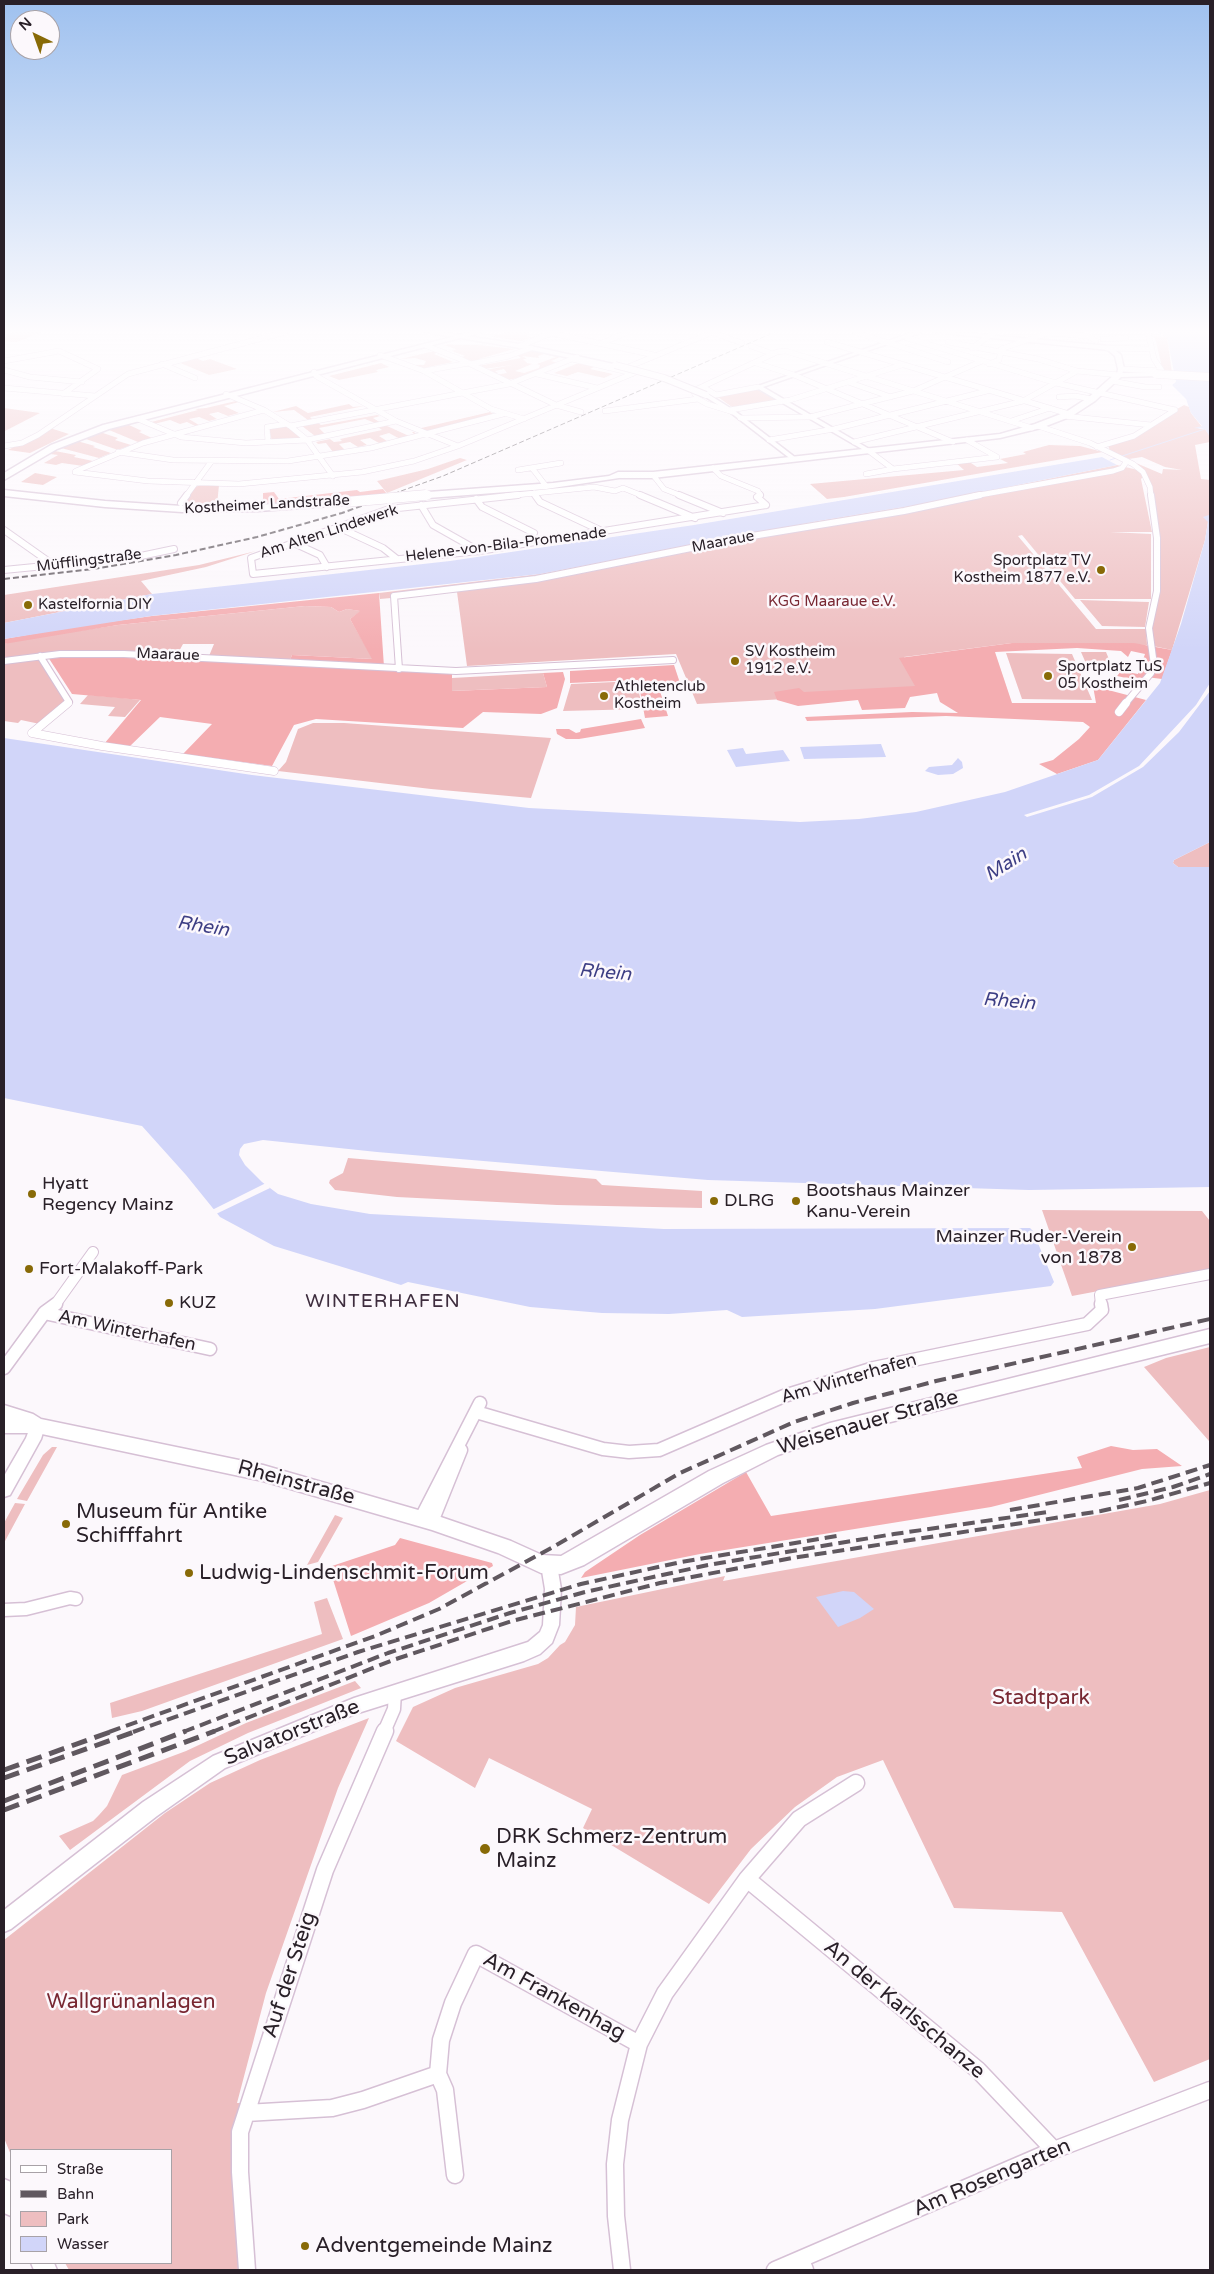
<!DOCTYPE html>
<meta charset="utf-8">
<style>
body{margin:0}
#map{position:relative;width:1214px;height:2274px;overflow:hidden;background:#fcf8fc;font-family:"Varela Round",sans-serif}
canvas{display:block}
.frame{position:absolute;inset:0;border:5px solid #292028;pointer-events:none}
.legend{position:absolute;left:10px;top:2149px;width:162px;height:115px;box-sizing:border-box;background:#fcf8fc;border:1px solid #a8a2a7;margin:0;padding:6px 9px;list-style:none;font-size:15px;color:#292028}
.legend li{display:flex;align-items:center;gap:10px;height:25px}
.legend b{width:25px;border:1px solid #a8a2a7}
.north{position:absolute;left:10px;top:10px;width:50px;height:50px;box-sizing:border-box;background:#fcf8fc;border:1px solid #a8a2a7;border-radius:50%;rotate:318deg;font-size:14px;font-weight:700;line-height:20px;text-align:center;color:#292028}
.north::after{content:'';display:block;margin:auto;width:18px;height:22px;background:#886a07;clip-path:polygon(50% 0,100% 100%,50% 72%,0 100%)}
</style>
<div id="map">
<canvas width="1214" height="2274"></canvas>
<div class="frame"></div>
<ul class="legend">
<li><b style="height:6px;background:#fff"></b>Straße</li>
<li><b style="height:6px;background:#60585f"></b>Bahn</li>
<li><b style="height:14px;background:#eebec0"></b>Park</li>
<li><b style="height:14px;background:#d1d5f9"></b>Wasser</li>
</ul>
<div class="north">N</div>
</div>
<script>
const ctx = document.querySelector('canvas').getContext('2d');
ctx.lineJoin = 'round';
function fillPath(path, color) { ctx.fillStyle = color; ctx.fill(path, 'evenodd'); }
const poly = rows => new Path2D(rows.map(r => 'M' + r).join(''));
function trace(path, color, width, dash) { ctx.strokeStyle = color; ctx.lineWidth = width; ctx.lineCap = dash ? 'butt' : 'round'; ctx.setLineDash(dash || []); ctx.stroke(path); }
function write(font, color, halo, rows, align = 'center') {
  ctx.font = font + ' "Varela Round",sans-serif'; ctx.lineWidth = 5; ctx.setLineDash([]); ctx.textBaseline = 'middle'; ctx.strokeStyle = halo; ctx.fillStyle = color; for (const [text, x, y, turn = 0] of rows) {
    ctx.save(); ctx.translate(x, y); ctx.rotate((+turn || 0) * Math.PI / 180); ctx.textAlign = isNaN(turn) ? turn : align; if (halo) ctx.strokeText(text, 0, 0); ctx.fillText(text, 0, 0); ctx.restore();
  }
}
fillPath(poly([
 [13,332,42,332,17,342,4,341,4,338],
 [506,332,530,332,525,335,533,337,522,341,492,337],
 [1151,336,1167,337,1172,373,1165,371,1157,363,1161,363,1155,338],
 [453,344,453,345,479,345,514,349,479,359,483,361,474,363,462,357,465,356,452,351,456,349,444,345],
 [531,350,560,357,551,361,557,363,524,377,507,380,495,375,507,373,504,369,495,371,498,373,493,374,486,370,512,365,484,369,478,366,521,358,517,355],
 [544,354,556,357,537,364,540,365,539,368,524,373,515,371,532,364,527,363,523,359,527,359,522,356,539,358,538,356],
 [434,351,438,352,434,354,453,362,424,368,465,363,428,370,412,365,424,365,426,361,415,358,401,359],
 [195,358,203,361,210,359,237,369,209,375,178,362],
 [381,363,389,367,376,370,378,372,339,380,329,376],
 [585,363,596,366,590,369,613,374,604,378,578,372,567,376,554,373,576,364],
 [756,389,778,400,732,407,715,395],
 [236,401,239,402,224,406,239,413,228,416,218,412,209,414,217,419,209,421,199,417,189,419,199,425,195,426,187,422,180,424,170,420,154,424,151,422,198,410,195,409,206,408],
 [349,404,353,407,364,406,310,417,312,419,308,420,294,410,273,412,296,406,308,413],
 [1184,405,1189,407,1191,413,1202,427,1198,429,1205,429,1210,436,1210,442,1195,445,1201,479,1210,480,1210,509,1205,540,1172,650,1153,646,1150,635,1157,591,1153,503,1145,475,1141,479,1152,532,1110,532,1151,534,1151,599,1075,599,1022,535,1018,536,1096,629,1146,629,1147,645,1012,643,904,657,925,691,697,704,676,654,467,666,457,592,380,599,379,593,540,574,818,521,928,503,1117,465,1142,471,1136,463,1162,474,1163,469,1182,470,1165,467,1142,457,1129,459,1110,450,1107,444,1124,440],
 [4,408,40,413,5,431],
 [490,412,495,415,427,431,417,429],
 [377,415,380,416,373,418,381,423,377,424,365,419,319,428,325,434,315,436,302,426,318,423,321,425],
 [127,424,142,431,139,432,152,438,138,442,109,430],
 [287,425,304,438,272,442,269,427],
 [385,425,409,436,414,434,412,432,414,432,416,434,400,439,389,433,379,436,387,441,379,443,370,438,360,440,367,445,358,447,350,442,339,444,345,450,333,452,326,443,318,444,316,442,330,439,334,442,342,441,340,439,382,430,378,427],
 [50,428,69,434,30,453,8,450],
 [100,432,118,438,115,440,131,445,118,450,83,438],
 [77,441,95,446,93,447,111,453,99,458,61,448],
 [1049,445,1080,446,1103,452,844,497,827,499,810,484,964,470,956,463,968,461,977,467,1008,463,1000,459,1026,454,1023,452],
 [55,451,76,455,74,457,93,461,83,466,62,463,56,465,44,463,58,455,50,454],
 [460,458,467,460,387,493,377,481,428,469],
 [35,473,57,477,43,485,21,482],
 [204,484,219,485,217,505,187,504,186,500,195,487],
 [256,551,206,567,141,581,152,594,4,623,4,595,199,565],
 [1080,600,1149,602,1145,627,1102,626],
 [305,606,331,607,339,612,347,609,361,611,350,619,373,659,292,655,290,660,209,656,214,644,183,644,177,655,93,653,4,661,4,644,18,640,118,625],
 [1081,652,1106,652,1113,669,1088,668],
 [1006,653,1072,654,1092,700,1022,699],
 [38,657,66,702,40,724,21,720,18,723,4,721,4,661],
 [543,673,547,687,451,691,452,678],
 [636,681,643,709,563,711,571,684],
 [88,695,123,698,140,700,125,717,108,716,115,707,80,704],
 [313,723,344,723,551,738,531,798,431,789,278,771,286,762,298,729],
 [1210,842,1210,867,1178,867,1173,863,1174,860],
 [348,1158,596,1179,602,1185,702,1191,702,1208,557,1205,397,1197,335,1190,329,1183,330,1180,343,1173],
 [1042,1210,1202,1211,1210,1221,1210,1270,1072,1296],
 [1210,1347,1210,1441,1209,1441,1144,1367,1166,1358],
 [52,1447,57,1447,27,1501,17,1499,43,1455],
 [1210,1490,1210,2059,1154,2082,1062,1912,954,1908,883,1760,837,1777,795,1807,751,1849,709,1904,583,1828,592,1809,489,1758,475,1788,396,1741,413,1707,455,1688,538,1664,548,1658,560,1645,565,1642,575,1625,576,1607,725,1576,723,1581,1160,1504],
 [15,1503,25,1504,4,1543,4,1523],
 [335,1515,343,1518,318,1562,307,1565],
 [327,1598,343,1639,142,1711,112,1718,110,1703,322,1634,314,1602],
 [355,1681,361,1688,248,1733,190,1761,70,1850,59,1836,93,1821,99,1815,107,1806,122,1775,186,1751,246,1723],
 [369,1718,338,1788,266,1993,237,2103,242,2103,238,2270,69,2270,65,2263,171,2263,171,2150,11,2150,11,2155,4,2138,4,1940,165,1813,210,1783,260,1760]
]), '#eebec0');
fillPath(poly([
 [383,489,387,494,382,496,252,505,194,506,263,502,263,493,274,492,279,499,357,490,360,492],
 [379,593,384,667,290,660,292,655,372,659,350,619,360,611,347,609,339,612,331,607,305,606,118,625,4,644,4,639,72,627,152,616],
 [1012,643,1134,643,1172,650,1162,679,1146,677,1140,681,1117,676,1121,671,1138,674,1145,654,1131,651,1128,657,1121,651,1077,648,995,652,1012,703,1096,703,1093,686,1146,700,1098,760,1057,774,1039,764,1053,760,1079,739,1090,727,1083,722,946,716,807,721,805,717,912,712,958,713,940,702,937,693,910,697,905,708,862,710,858,700,798,706,777,700,774,692,799,688,804,692,915,686,899,658],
 [48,657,205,659,452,673,452,691,547,687,543,673,563,672,565,679,557,708,541,714,483,712,463,728,316,719,294,725,272,766,183,754,212,724,160,717,129,747,104,744,141,700,72,694],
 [674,665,681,686,659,688,668,716,645,718,638,680,570,683,570,671],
 [641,719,645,728,579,739,566,739,557,734,556,729,569,729,576,733,580,732,581,729],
 [1111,1446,1133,1450,1157,1449,1182,1466,1142,1469,991,1507,700,1554,581,1578,585,1572,640,1535,746,1472,771,1516,1082,1468,1077,1457],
 [400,1538,492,1563,493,1566,429,1603,351,1636,329,1567,395,1545]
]), '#f4adb1');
fillPath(poly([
 [1157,332,1210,332,1210,437,1205,429,1194,428,1202,426,1191,413,1186,399,1172,385,1176,382,1167,337],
 [1102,457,1117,465,928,503,818,521,540,574,151,616,4,639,4,623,152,594,450,561,694,525],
 [1210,509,1210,683,1196,705,1139,766,1089,795,1024,815,1027,817,1092,797,1143,767,1179,732,1210,691,1210,842,1174,860,1173,863,1178,867,1210,867,1210,1187,1029,1190,708,1180,377,1152,263,1140,244,1144,240,1149,239,1155,245,1165,262,1182,278,1194,311,1204,370,1214,664,1229,1030,1228,1033,1231,1054,1282,1051,1286,875,1309,742,1317,727,1310,669,1314,602,1313,530,1307,408,1282,401,1285,274,1246,220,1217,186,1175,142,1126,4,1098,4,738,252,775,529,808,800,822,859,819,916,812,1005,792,1098,760,1160,683,1181,624,1205,540,1208,522,1203,517,1209,515],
 [881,744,886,757,804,759,800,747],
 [743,748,746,754,783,750,790,761,736,767,727,750],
 [958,758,962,762,963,768,953,774,938,775,925,771,929,767,952,765],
 [843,1591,854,1592,874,1609,860,1618,838,1627,816,1597]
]), '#d1d5f9');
fillPath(poly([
 [266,1183,270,1188,216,1214,212,1210]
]), '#fcf8fc');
trace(poly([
 [1110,460,1205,429]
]), '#d1d5f9', 1);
const minorFar5 = poly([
 [711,332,742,343],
 [855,332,948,362],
 [551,333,654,355],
 [1050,333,1088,336,1096,341],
 [907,338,1056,383,1175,410],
 [1103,339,1126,338],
 [827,342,1069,414],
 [948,342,1038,359,1077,371,1119,375],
 [602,343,628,332],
 [427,346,460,359,556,405,581,412],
 [520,346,554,332],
 [751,346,773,354],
 [972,348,995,332],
 [1107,348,1152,349],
 [380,355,424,371,491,409,524,419],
 [572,359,628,372],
 [4,361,59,351,98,369,63,394],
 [756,363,794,375,953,442],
 [162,364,195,378],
 [471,364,509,356,531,348],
 [989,364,999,360,1001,349,1051,332],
 [1121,369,1162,371,1154,359,1149,336],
 [4,370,30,377,82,382],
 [621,370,713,332],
 [424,371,469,363],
 [314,372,316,376,396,421,458,446],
 [537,374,597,388],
 [1112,381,1145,387,1159,387],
 [848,382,891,397],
 [703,387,716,395,758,387],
 [4,388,95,396],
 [226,394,264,410,290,426,307,440,333,476],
 [1059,397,1075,396,1092,399],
 [730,410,790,400,902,365],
 [605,411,698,399],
 [733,412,707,404,698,399,693,391,777,352,786,351,1032,428],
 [1064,416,1151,425],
 [740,418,810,417,913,391,982,361],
 [138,419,181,437,246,443,307,440,396,421],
 [1011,421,1050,408],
 [290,426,509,384,577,357],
 [1038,426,1090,443,1133,464,1143,472,1150,487,1151,496],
 [769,440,834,429,987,391],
 [268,442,267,427,287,424],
 [854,442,1023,401,1077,371],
 [4,446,22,443,38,435,128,374,285,332],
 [1097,447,1134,436,1175,410],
 [869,451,893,469,997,457,967,440],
 [118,452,173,460,288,461,371,448,503,414],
 [532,468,546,486],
 [713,468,721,476,758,491,760,495,758,496],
 [518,470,561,463],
 [76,471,143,443,264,410],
 [75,472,148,481,239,484,362,472,414,461,458,446,634,373],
 [866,474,893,469],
 [653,475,664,489,682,496],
 [623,488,643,496],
 [534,493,536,496],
 [186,496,211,462],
 [506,496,594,487,615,491,623,488],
 [974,496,1113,471,1122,468,1127,461]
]);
const minorFar4 = poly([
 [518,495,389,509,251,558,253,574,479,551,766,505],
 [535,495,540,502,604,532],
 [640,495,695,518],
 [679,495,723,513],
 [760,495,757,497,766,505],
 [476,499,482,507,534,533,531,539,535,542],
 [181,503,187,495],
 [421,505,433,525,479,551],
 [338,527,383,548,397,559],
 [4,530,55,566],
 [294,543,320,555,327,567],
 [4,570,136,557,174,549],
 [40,656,69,702,66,704],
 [4,661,60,654,124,654,456,671,673,660],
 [399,669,394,596,536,579,746,537,904,511,980,495],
 [1125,704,1151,673,1154,665,1149,628,1157,591,1157,538,1151,495]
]);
const minorFar3 = poly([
 [1119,712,1126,703],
 [32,733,102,746,274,771],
 [32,733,68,703]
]);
const minorFar2 = poly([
 [55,1305,93,1252],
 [1101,1305,1100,1295,1210,1274]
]);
const minorFar1 = poly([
 [44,1313,210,1349],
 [4,1368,45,1312,56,1304],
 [476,1412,603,1449,629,1452,659,1450,784,1396,874,1368,1087,1324,1102,1310,1101,1304],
 [421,1518,480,1403],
 [432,1522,461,1450],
 [4,1610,26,1609,70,1598,76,1599],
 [384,1732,394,1709,395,1692]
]);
const minor = poly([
 [747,1879,978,2070,1054,2150],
 [438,2074,445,2090,455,2175],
 [246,2113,332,2108,363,2100,438,2074,441,2040,453,2003,476,1954,639,2044],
 [801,2260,805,2270],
 [247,2270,240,2172,240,2132,325,1870,385,1731],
 [622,2270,616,2216,615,2164,620,2120,639,2044,665,1993,747,1879,799,1819,856,1783],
 [775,2270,1054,2150,1210,2090]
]);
const tertiary = poly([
 [425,332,439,332,526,345,618,365,615,367,526,349,425,332],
 [914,332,922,332,763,387,871,450,871,452,867,452,755,387,914,332],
 [933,332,954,332,1110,346,1121,355,1124,369,1121,376,1117,376,1118,369,1115,356,1108,350,933,332],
 [704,394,708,394,735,411,796,458,796,460,792,460,731,413,704,396,704,394],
 [37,1420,42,1422,45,1426,41,1439,10,1495,4,1497,4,1476,26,1438,32,1422,37,1420],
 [549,1558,555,1560,557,1565,561,1589,559,1625,552,1643,540,1654,524,1661,355,1714,225,1768,157,1816,11,1929,4,1932,4,1910,143,1802,213,1756,354,1698,528,1642,540,1632,543,1625,545,1589,541,1565,543,1560,549,1558],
 [4,2179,11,2182,11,2216,4,2213,4,2179],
 [31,2263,54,2263,57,2270,34,2270,31,2263]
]);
const secondary = poly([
 [1210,1329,1210,1343,830,1437,778,1455,723,1483,584,1565,561,1574,541,1573,498,1553,432,1530,263,1481,37,1433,4,1433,4,1405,33,1414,41,1419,263,1465,432,1514,511,1541,542,1555,561,1556,709,1471,766,1445,830,1423,1210,1329]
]);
const primary = poly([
 [472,332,483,332,109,429,57,449,4,480,4,473,51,445,103,425,472,332],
 [1156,372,1159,372,1159,376,1121,377,1095,401,1072,416,1041,428,1000,438,653,478,619,478,546,489,428,498,424,495,428,492,553,483,609,476,618,472,653,472,1000,434,1035,424,1066,412,1089,397,1116,373,1156,372],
 [4,490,105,501,182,506,258,505,346,499,350,502,346,505,258,511,182,512,105,507,4,496,4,490]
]);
trace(minorFar5, '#d6c0d5', 6);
trace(minorFar4, '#d6c0d5', 8);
trace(minorFar3, '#d6c0d5', 9);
trace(minorFar2, '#d6c0d5', 12);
trace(minorFar1, '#d6c0d5', 15);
trace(minor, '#d6c0d5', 19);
trace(tertiary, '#d6c0d5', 3);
trace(secondary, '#d6c0d5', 3);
trace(primary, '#d6c0d5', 3);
trace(minorFar5, '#fff', 5);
trace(minorFar4, '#fff', 6);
trace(minorFar3, '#fff', 8);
trace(minorFar2, '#fff', 10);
trace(minorFar1, '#fff', 12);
trace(minor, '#fff', 16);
fillPath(tertiary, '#fff');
fillPath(secondary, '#fff');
fillPath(primary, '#fff');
trace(poly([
 [387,496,443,476,775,332]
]), '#60585f', 1, [5, 2.5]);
trace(poly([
 [4,579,93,569,176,555,257,537,342,513,391,495]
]), '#60585f', 2, [6, 3]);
trace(poly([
 [1119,1500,1173,1487,1210,1474],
 [1010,1510,1138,1488,1210,1465],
 [109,1732,375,1636,439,1609,553,1547,680,1473,794,1422,853,1403,936,1381,1210,1319],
 [133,1732,358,1652,581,1584,681,1562,837,1536],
 [183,1732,388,1653,510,1613,585,1592,708,1565,894,1534,1048,1512],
 [212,1732,393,1660,512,1621,660,1583,792,1558,1101,1511,1147,1501,1210,1483]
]), '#60585f', 4, [12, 6]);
trace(poly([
 [4,1770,113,1731],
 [4,1778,137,1731],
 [4,1801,186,1731],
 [4,1810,215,1731]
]), '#60585f', 5, [16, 8]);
const tertiaryBridge = poly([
 [615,365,664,378,706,395]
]);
const primaryBridgeFar1 = poly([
 [1156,374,1210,377],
 [412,496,428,495]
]);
const primaryBridge = poly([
 [346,502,426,495]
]);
trace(tertiaryBridge, '#d6c0d5', 8, []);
trace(primaryBridgeFar1, '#d6c0d5', 9, []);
trace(primaryBridge, '#d6c0d5', 11, []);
trace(tertiaryBridge, '#fff', 6);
trace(primaryBridgeFar1, '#fff', 8);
trace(primaryBridge, '#fff', 10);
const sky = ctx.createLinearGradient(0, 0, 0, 650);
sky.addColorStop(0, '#9fc1ef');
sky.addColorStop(0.51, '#fefcfe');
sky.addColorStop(1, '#fefcfe00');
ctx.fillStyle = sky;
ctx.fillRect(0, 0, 1214, 650);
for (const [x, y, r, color] of [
 [1101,570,5,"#886a07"],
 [28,605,5,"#886a07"],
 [735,661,5,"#886a07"],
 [1048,676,5,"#886a07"],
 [604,696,5,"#886a07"],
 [32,1194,5,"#886a07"],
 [714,1201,5,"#886a07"],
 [796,1201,5,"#886a07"],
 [1132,1247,5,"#886a07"],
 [29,1269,5,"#886a07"],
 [169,1303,5,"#886a07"],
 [66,1524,5,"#886a07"],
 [189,1573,5,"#886a07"],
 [485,1849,6,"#886a07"],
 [305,2246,5,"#886a07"]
]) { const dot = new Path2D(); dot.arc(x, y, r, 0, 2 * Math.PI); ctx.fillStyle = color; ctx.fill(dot); trace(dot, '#fcf8fc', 2); }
write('15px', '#292028', '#fcf8fc', [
 ["Kostheimer Landstraße",267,505,-3],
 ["Am Alten Lindewerk",329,532,-18],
 ["Maaraue",723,542,-11],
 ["Helene-von-Bila-Promenade",506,545,-7],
 ["Müfflingstraße",89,561,-7],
 ["Maaraue",168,655,2]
]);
write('15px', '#292028', '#fcf8fc', [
 ["Sportplatz TV",1091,561,"right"],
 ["Kostheim 1877 e.V.",1091,578,"right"],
 ["Kastelfornia DIY",38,605],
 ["SV Kostheim",745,652],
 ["1912 e.V.",745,669],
 ["Sportplatz TuS",1058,667],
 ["05 Kostheim",1058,684],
 ["Athletenclub",614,687],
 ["Kostheim",614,704]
], 'left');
write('15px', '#782732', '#fcf8fc', [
 ["KGG Maaraue e.V.",832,602]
]);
write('18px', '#292028', '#fcf8fc', [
 ["Hyatt",42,1184],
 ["Regency Mainz",42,1205],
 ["Bootshaus Mainzer",806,1191],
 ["Kanu-Verein",806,1212],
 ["DLRG",724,1201],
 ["Mainzer Ruder-Verein",1122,1237,"right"],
 ["von 1878",1122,1258,"right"],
 ["Fort-Malakoff-Park",39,1269],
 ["KUZ",179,1303]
], 'left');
write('18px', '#292028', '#fcf8fc', [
 ["Am Winterhafen",127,1331,12],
 ["Am Winterhafen",849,1379,-16]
]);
write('italic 19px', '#3d3e84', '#fcf8fc', [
 ["Main",1006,865,-32],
 ["Rhein",203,927,9],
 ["Rhein",605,973,5],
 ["Rhein",1009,1002,5]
]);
ctx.letterSpacing = '1px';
write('19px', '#3e2d3e', '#fcf8fc', [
 ["WINTERHAFEN",383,1302]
]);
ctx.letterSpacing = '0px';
write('21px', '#292028', '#fcf8fc', [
 ["Weisenauer Straße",868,1423,-16],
 ["Rheinstraße",296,1483,15],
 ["Salvatorstraße",292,1733,-22],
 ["Auf der Steig",290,1975,-72],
 ["Am Frankenhag",554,1997,29],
 ["An der Karlsschanze",904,2010,40],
 ["Am Rosengarten",992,2178,-23]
]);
write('21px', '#292028', '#fcf8fc', [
 ["Museum für Antike",76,1512],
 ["Schifffahrt",76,1536],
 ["Ludwig-Lindenschmit-Forum",199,1573],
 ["DRK Schmerz-Zentrum",496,1837],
 ["Mainz",496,1861],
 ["Adventgemeinde Mainz",315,2246]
], 'left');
write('21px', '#782732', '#fcf8fc', [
 ["Stadtpark",1041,1698],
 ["Wallgrünanlagen",131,2002]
]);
</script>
